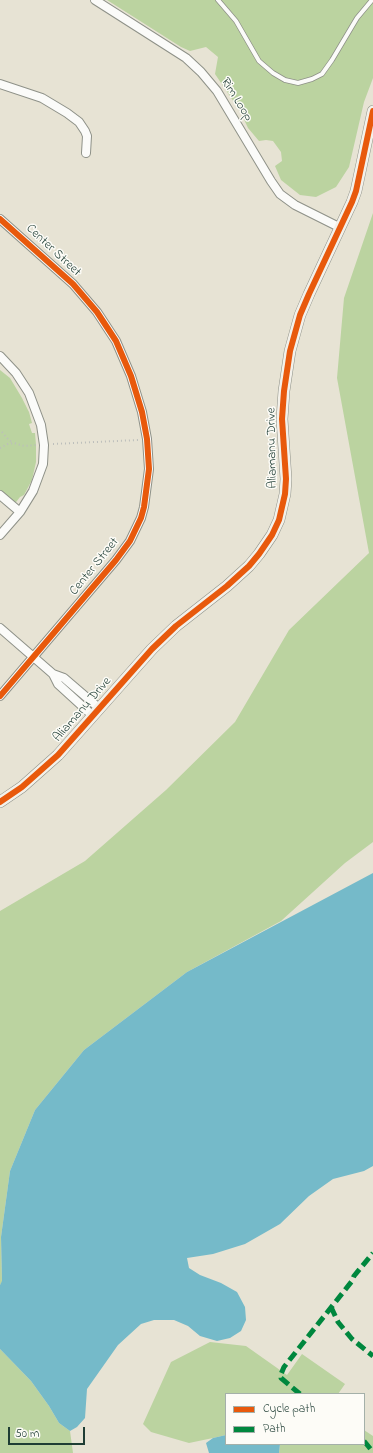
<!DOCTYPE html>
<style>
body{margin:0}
#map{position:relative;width:373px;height:1453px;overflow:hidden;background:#e7e3d4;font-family:"Indie Flower",sans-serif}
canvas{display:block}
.legend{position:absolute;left:225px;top:1393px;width:140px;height:52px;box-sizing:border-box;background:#fdfcf7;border:1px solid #a4b0a9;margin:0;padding:5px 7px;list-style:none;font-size:12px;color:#1f3d34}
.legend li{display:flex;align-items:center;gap:8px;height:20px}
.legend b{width:20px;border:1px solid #a4b0a9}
.scale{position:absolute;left:8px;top:1427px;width:77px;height:18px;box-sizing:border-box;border:2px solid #1f3d34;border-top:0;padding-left:5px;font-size:12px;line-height:14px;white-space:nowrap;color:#1f3d34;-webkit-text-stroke:3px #fdfcf7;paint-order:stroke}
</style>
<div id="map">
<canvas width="373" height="1453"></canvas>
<ul class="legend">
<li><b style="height:5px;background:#e8590c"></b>Cycle path</li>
<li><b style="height:5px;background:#00873e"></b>Path</li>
</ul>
<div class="scale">50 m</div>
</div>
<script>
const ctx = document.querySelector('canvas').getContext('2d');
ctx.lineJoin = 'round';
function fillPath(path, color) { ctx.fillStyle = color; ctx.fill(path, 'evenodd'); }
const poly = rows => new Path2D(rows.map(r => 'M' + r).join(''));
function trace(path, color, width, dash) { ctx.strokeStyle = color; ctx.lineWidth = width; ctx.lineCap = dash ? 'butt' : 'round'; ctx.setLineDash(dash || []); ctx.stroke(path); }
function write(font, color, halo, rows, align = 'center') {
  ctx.font = font + ' "Indie Flower",sans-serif'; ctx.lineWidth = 3; ctx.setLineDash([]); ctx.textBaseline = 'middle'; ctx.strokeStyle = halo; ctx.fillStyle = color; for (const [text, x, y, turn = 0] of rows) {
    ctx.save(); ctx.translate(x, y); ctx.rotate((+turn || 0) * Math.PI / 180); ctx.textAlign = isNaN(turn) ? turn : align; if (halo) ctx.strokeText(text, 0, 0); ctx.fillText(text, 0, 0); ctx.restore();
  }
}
fillPath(poly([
 [107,0,373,0,373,78,364,102,349,167,336,187,316,197,300,195,281,180,275,166,282,161,281,152,273,141,266,140,259,141,248,128,240,111,215,74,218,57,206,47,190,51,181,47],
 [373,213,373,842,345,863,281,921,187,972,84,1050,35,1110,10,1171,1,1237,2,1282,0,1285,0,911,85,861,166,790,235,722,289,630,369,553,337,378,344,298],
 [0,370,10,378,22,398,29,412,32,423,29,424,32,433,35,433,36,445,36,462,32,480,24,495,20,497,13,506,0,495],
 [210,1342,246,1346,287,1375,302,1354,345,1384,338,1394,226,1394,226,1435,213,1438,189,1443,151,1432,143,1424,171,1362],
 [0,1349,31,1381,49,1406,59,1423,70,1431,73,1453,0,1453],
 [364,1430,373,1436,373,1453,279,1453,280,1444,364,1444]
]), '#bbd3a0');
fillPath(poly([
 [373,873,373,1166,364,1171,333,1179,309,1196,280,1224,245,1244,213,1254,187,1258,189,1268,200,1275,221,1283,237,1292,245,1307,246,1320,241,1331,230,1338,217,1341,200,1336,188,1326,174,1320,154,1320,141,1324,118,1345,87,1389,85,1418,77,1427,70,1431,59,1423,49,1406,31,1381,0,1349,0,1285,2,1281,1,1237,10,1171,35,1110,84,1050,187,972],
 [226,1435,226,1444,280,1444,279,1453,209,1453,206,1443,213,1438]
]), '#75bac9');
const lane = poly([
 [218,0,236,21,259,61,273,73,285,80,298,83,312,79,322,74,332,60,357,18,372,0]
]);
const street = poly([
 [95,0,186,58,201,72,217,91,271,181,280,194,295,205,339,227],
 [0,84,42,98,67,113,79,122,85,131,87,136,86,153],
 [0,219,73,284,97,312,116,341,131,376,142,412,147,439,149,469,144,507,141,518,130,541,116,560,0,696],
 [0,356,16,373,29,393,41,425,44,445,43,464,33,491,20,512,0,535],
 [0,495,20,512],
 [0,628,53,674,58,684,92,715],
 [53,674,64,678,99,708]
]);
const secondary = poly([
 [0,802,22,787,58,755,152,649,176,626,227,586,249,566,259,554,272,535,279,520,285,494,286,479,282,419,284,391,290,351,300,315,309,294,352,202,356,191,373,111]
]);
trace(lane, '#8e9188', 5.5);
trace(street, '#8e9188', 10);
trace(secondary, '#8e9188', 12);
trace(poly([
 [2,432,8,439,13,443],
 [53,444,138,440],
 [0,448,8,444,14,443,24,446,36,445]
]), '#bcbebb', 2, [1, 3]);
trace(lane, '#fbfbf9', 4);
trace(street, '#fbfbf9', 8);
trace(secondary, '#f3f1ea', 11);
trace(poly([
 [331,1307,338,1322,352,1339,373,1356],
 [300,1394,281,1378,281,1374,284,1367,352,1281,354,1276,373,1253],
 [364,1441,373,1452]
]), '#00873e', 5, [10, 5]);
trace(poly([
 [0,219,73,284,97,312,116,341,131,376,142,412,147,439,149,469,144,507,141,518,130,541,116,560,0,696],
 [0,802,22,787,58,755,152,649,176,626,227,586,249,566,259,554,272,535,279,520,285,494,286,479,282,419,284,391,290,351,300,315,309,294,352,202,356,191,373,111]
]), '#e8590c', 6);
write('13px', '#1f3d34', '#fdfcf7', [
 ["Rim Loop",236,100,58],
 ["Center Street",53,251,43],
 ["Aliamanu Drive",273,448,-91],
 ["Center Street",95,567,-51],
 ["Aliamanu Drive",83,710,-49]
]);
</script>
